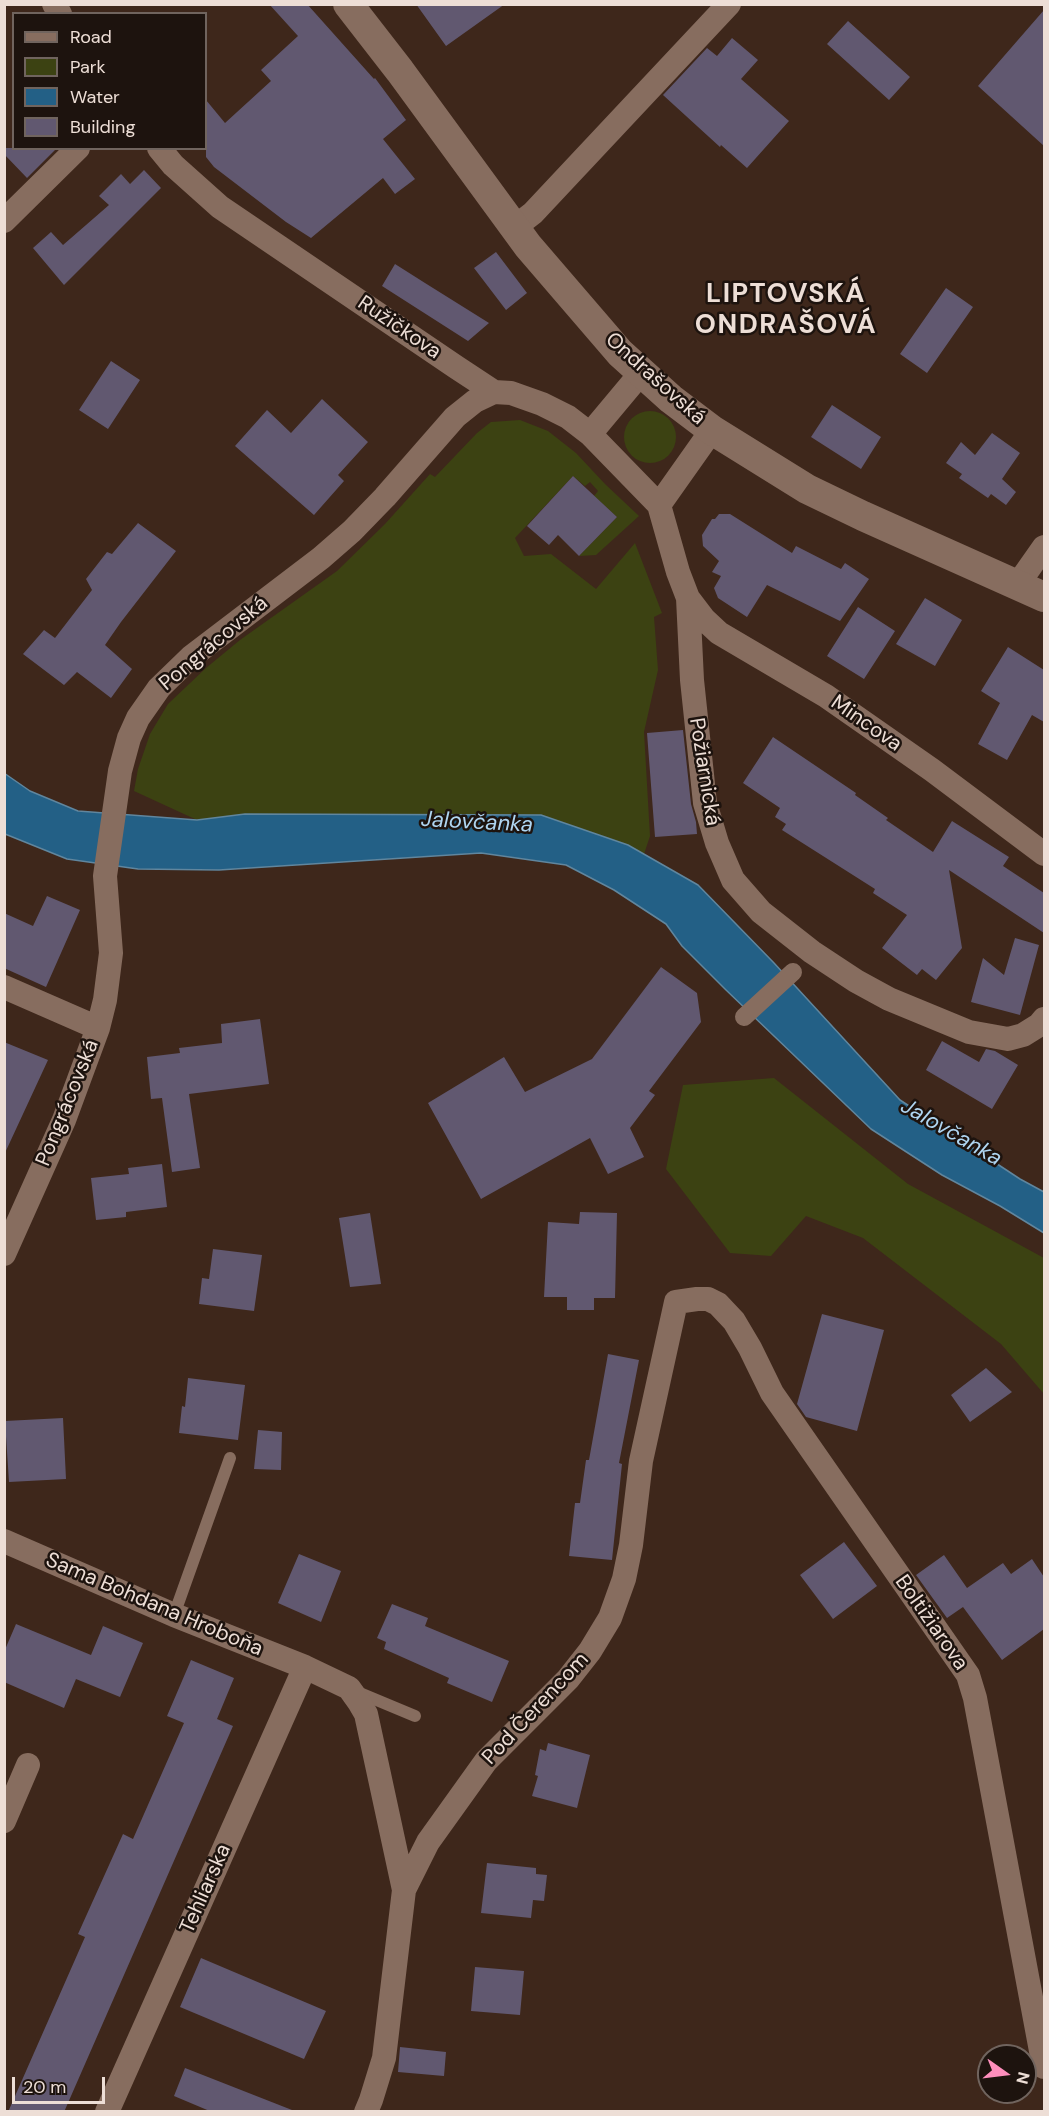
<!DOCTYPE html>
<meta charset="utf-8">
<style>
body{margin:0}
#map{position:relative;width:1049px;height:2116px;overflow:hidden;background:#3e271b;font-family:"DM Sans",sans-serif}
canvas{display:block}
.frame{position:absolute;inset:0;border:6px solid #edded6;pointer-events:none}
.legend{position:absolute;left:12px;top:12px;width:195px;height:138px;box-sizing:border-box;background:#1d130e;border:2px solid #70645e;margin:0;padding:8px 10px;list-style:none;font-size:18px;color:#edded6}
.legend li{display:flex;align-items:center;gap:12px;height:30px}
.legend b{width:30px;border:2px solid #70645e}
.north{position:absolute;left:977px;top:2044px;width:60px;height:60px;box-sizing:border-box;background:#1d130e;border:2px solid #70645e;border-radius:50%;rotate:104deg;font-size:16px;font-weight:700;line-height:24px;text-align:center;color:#edded6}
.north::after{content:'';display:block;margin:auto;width:21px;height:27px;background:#fe8ebc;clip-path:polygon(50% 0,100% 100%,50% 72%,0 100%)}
.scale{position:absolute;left:12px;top:2077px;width:93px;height:27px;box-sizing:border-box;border:3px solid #edded6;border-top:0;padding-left:8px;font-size:18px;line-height:21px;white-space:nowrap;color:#edded6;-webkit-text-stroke:4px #1d130e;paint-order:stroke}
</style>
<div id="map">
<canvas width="1049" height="2116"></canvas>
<div class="frame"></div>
<ul class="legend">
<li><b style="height:8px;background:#876d5f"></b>Road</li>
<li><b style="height:16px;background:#3c4212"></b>Park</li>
<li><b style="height:16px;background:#236086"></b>Water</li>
<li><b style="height:16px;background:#615870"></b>Building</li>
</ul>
<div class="north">N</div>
<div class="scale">20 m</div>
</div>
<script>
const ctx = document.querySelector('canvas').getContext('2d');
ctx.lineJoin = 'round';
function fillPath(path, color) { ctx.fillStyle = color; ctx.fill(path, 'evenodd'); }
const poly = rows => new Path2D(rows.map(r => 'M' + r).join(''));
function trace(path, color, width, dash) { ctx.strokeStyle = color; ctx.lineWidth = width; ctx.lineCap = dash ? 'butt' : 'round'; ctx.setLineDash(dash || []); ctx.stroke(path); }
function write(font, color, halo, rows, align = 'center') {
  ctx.font = font + ' "DM Sans",sans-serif'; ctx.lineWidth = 5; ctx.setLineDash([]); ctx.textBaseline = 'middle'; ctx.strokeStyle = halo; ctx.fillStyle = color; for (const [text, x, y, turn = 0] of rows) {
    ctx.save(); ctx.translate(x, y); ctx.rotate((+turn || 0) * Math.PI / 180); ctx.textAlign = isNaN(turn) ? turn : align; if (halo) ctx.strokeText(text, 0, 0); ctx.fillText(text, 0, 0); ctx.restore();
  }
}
fillPath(poly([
 '624 437a26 26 0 1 1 52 0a26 26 0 1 1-52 0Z',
 [520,420,548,431,576,453,605,484,639,516,596,555,579,556,617,517,594,496,598,491,590,482,585,486,573,476,515,538,524,556,551,554,596,589,635,543,662,613,654,617,658,670,644,732,650,836,644,854,628,845,541,815,245,814,197,820,134,791,138,769,150,734,168,704,206,668,240,640,337,571,385,524,430,474,435,477,477,433,491,422],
 [774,1078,908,1184,1044,1258,1044,1394,1001,1344,863,1238,806,1216,771,1256,730,1253,666,1169,683,1085]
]), '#3c4212');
const water = poly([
 [4,773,30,791,78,811,197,820,245,814,541,815,628,845,698,885,774,963,900,1100,1020,1179,1044,1192,1044,1233,1000,1206,942,1175,871,1129,726,990,682,946,666,924,614,890,566,865,481,853,219,870,138,869,67,859,5,834,4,773]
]);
fillPath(water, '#236086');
trace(water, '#60869e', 1.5);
fillPath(poly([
 [269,4,307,4,374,79,375,78,406,120,383,139,415,179,395,194,383,178,311,238,286,222,214,167,206,157,206,100,225,123,271,81,261,70,298,36],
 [416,4,505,4,446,46],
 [1044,10,1044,146,978,86],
 [848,21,910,77,889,100,827,44],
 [732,38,758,60,741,79,789,121,747,168,721,145,720,147,663,95,707,48,717,56],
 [4,148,57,148,27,178,4,154],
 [144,170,161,188,64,285,33,248,51,232,63,245,109,205,99,196,121,174,130,184],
 [496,252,527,293,506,310,474,268],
 [395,264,425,283,489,323,468,341,382,286],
 [946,288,973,307,927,373,900,354],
 [111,361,140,380,108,429,79,410],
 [322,399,368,442,338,475,344,481,314,515,235,446,267,410,291,433],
 [832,405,881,437,861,469,811,437],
 [992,433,1020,453,1002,479,1016,492,1006,505,991,494,988,498,959,478,962,474,946,463,961,442,975,455],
 [573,476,617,517,579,556,558,535,549,545,527,526],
 [719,514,730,514,792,553,796,546,841,569,845,563,869,579,840,621,767,585,747,617,718,598,714,588,721,576,712,572,719,561,703,546,702,535,712,519,715,519],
 [138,523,176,551,121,622,105,645,132,669,111,698,77,672,64,685,23,654,44,630,55,638,92,590,86,579,107,552,112,554],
 [925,598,962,620,935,666,896,644],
 [858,607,895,631,864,679,827,656],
 [1008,647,1044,670,1044,722,1032,715,1007,760,978,744,1000,703,981,691],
 [683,730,691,804,696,822,697,834,655,837,647,733],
 [773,737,856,793,855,795,888,818,886,820,933,852,952,821,1009,857,1003,866,1044,893,1044,933,949,870,962,948,936,980,922,969,917,975,882,948,907,915,873,893,875,889,782,830,786,824,775,817,780,808,743,783],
 [47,896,80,910,46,987,4,968,4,913,33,926],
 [1015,938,1039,945,1020,1015,971,1002,983,958,1004,975],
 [661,967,697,993,701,1022,649,1091,655,1095,630,1128,644,1157,608,1174,590,1138,481,1199,428,1103,504,1057,525,1092,592,1059],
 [260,1019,269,1084,189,1094,200,1168,172,1172,162,1098,151,1099,147,1057,180,1053,179,1048,222,1043,221,1024],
 [942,1041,979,1062,986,1049,995,1051,1018,1065,992,1109,926,1070],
 [4,1042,48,1060,4,1155],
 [162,1164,167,1207,126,1212,126,1217,96,1220,91,1178,129,1174,128,1168],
 [580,1212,617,1213,615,1298,594,1298,594,1310,567,1310,567,1297,544,1297,548,1222,579,1224],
 [370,1213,381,1284,350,1287,339,1218],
 [213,1249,262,1255,254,1311,199,1304,202,1278,209,1279],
 [822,1314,884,1330,857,1431,806,1417,797,1404],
 [608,1354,639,1360,619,1463,622,1464,612,1560,569,1556,575,1503,580,1503,586,1460,589,1460],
 [986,1368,1012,1392,970,1422,951,1395],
 [188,1378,245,1385,238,1440,179,1433,182,1406,185,1407],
 [63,1418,66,1479,9,1482,5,1421],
 [258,1430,282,1432,281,1470,254,1469],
 [844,1542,877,1586,833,1619,800,1575],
 [299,1554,341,1571,321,1622,278,1603],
 [944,1555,967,1588,1003,1563,1011,1574,1032,1559,1044,1577,1044,1629,1002,1660,963,1607,947,1618,916,1575],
 [392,1604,428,1618,425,1626,509,1661,492,1702,447,1683,449,1678,384,1649,386,1642,377,1638],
 [16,1624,91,1655,103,1626,143,1643,120,1697,76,1679,64,1708,4,1682,4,1652],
 [191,1660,234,1678,217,1719,233,1726,64,2112,8,2112,85,1937,78,1934,123,1834,133,1839,184,1723,167,1716],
 [548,1743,590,1755,577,1808,532,1796,538,1776,535,1775,540,1749,546,1751],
 [487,1863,536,1868,536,1874,547,1875,544,1901,533,1900,531,1918,481,1913],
 [201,1958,326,2011,304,2059,180,2007],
 [475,1967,524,1971,520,2015,471,2011],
 [400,2047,446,2052,444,2076,398,2072],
 [185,2068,292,2110,292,2112,212,2112,174,2096]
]), '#615870');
trace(poly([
 [174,1615,230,1458],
 [355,1691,415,1716]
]), '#876d5f', 12);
trace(poly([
 [744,1017,793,972]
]), '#876d5f', 18);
trace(poly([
 [54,4,60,14],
 [159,148,173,165,220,207,456,367,494,392,511,393,542,404,568,417,590,434,659,505,678,572,688,598,692,680,705,803,717,843,733,880,761,912,812,952,856,981,889,999,969,1032,1008,1039,1023,1035,1039,1025,1044,1019],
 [4,221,78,148],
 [515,227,533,213,729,4],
 [590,434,641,373],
 [659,505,712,430],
 [1018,584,1044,547],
 [688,598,704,619,719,633,826,696,932,770,1044,854],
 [4,987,98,1028],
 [4,1254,64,1120,98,1028,105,1000,111,953,105,876,120,771,129,738,138,718,159,688,191,657,321,558,352,531,385,497,455,417,475,401,494,392],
 [4,1541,174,1615,305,1667,349,1688,359,1702,366,1714,404,1890,384,2058,371,2100,366,2112],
 [4,1821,28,1765],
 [404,1890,428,1842,486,1761,568,1679,590,1651,610,1618,624,1579,631,1545,641,1461,676,1302,697,1299,708,1299,718,1304,734,1321,750,1348,772,1393,968,1675,975,1698,1044,2067],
 [107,2112,305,1667]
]), '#876d5f', 24);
trace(poly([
 [348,4,400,71,528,246,620,353,671,399,712,430,807,489,863,516,1044,597]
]), '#876d5f', 30);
write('21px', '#edded6', '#1d130e', [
 ["Ružičkova",399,328,34],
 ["Ondrašovská",655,379,42],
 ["Pongrácovská",214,644,-40],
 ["Mincova",866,724,35],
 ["Požiarnická",704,772,81],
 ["Pongrácovská",68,1103,-68],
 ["Sama Bohdana Hroboňa",154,1605,23],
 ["Boltižiarova",931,1623,55],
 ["Pod Čerencom",536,1709,-47],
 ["Tehliarska",206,1889,-66]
]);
write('italic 22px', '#afd5f1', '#1d130e', [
 ["Jalovčanka",477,823,3],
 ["Jalovčanka",951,1133,30]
]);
ctx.letterSpacing = '1.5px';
write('bold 27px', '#edded6', '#1d130e', [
 ["LIPTOVSKÁ",786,295],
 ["ONDRAŠOVÁ",786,326]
]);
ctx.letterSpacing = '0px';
</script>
